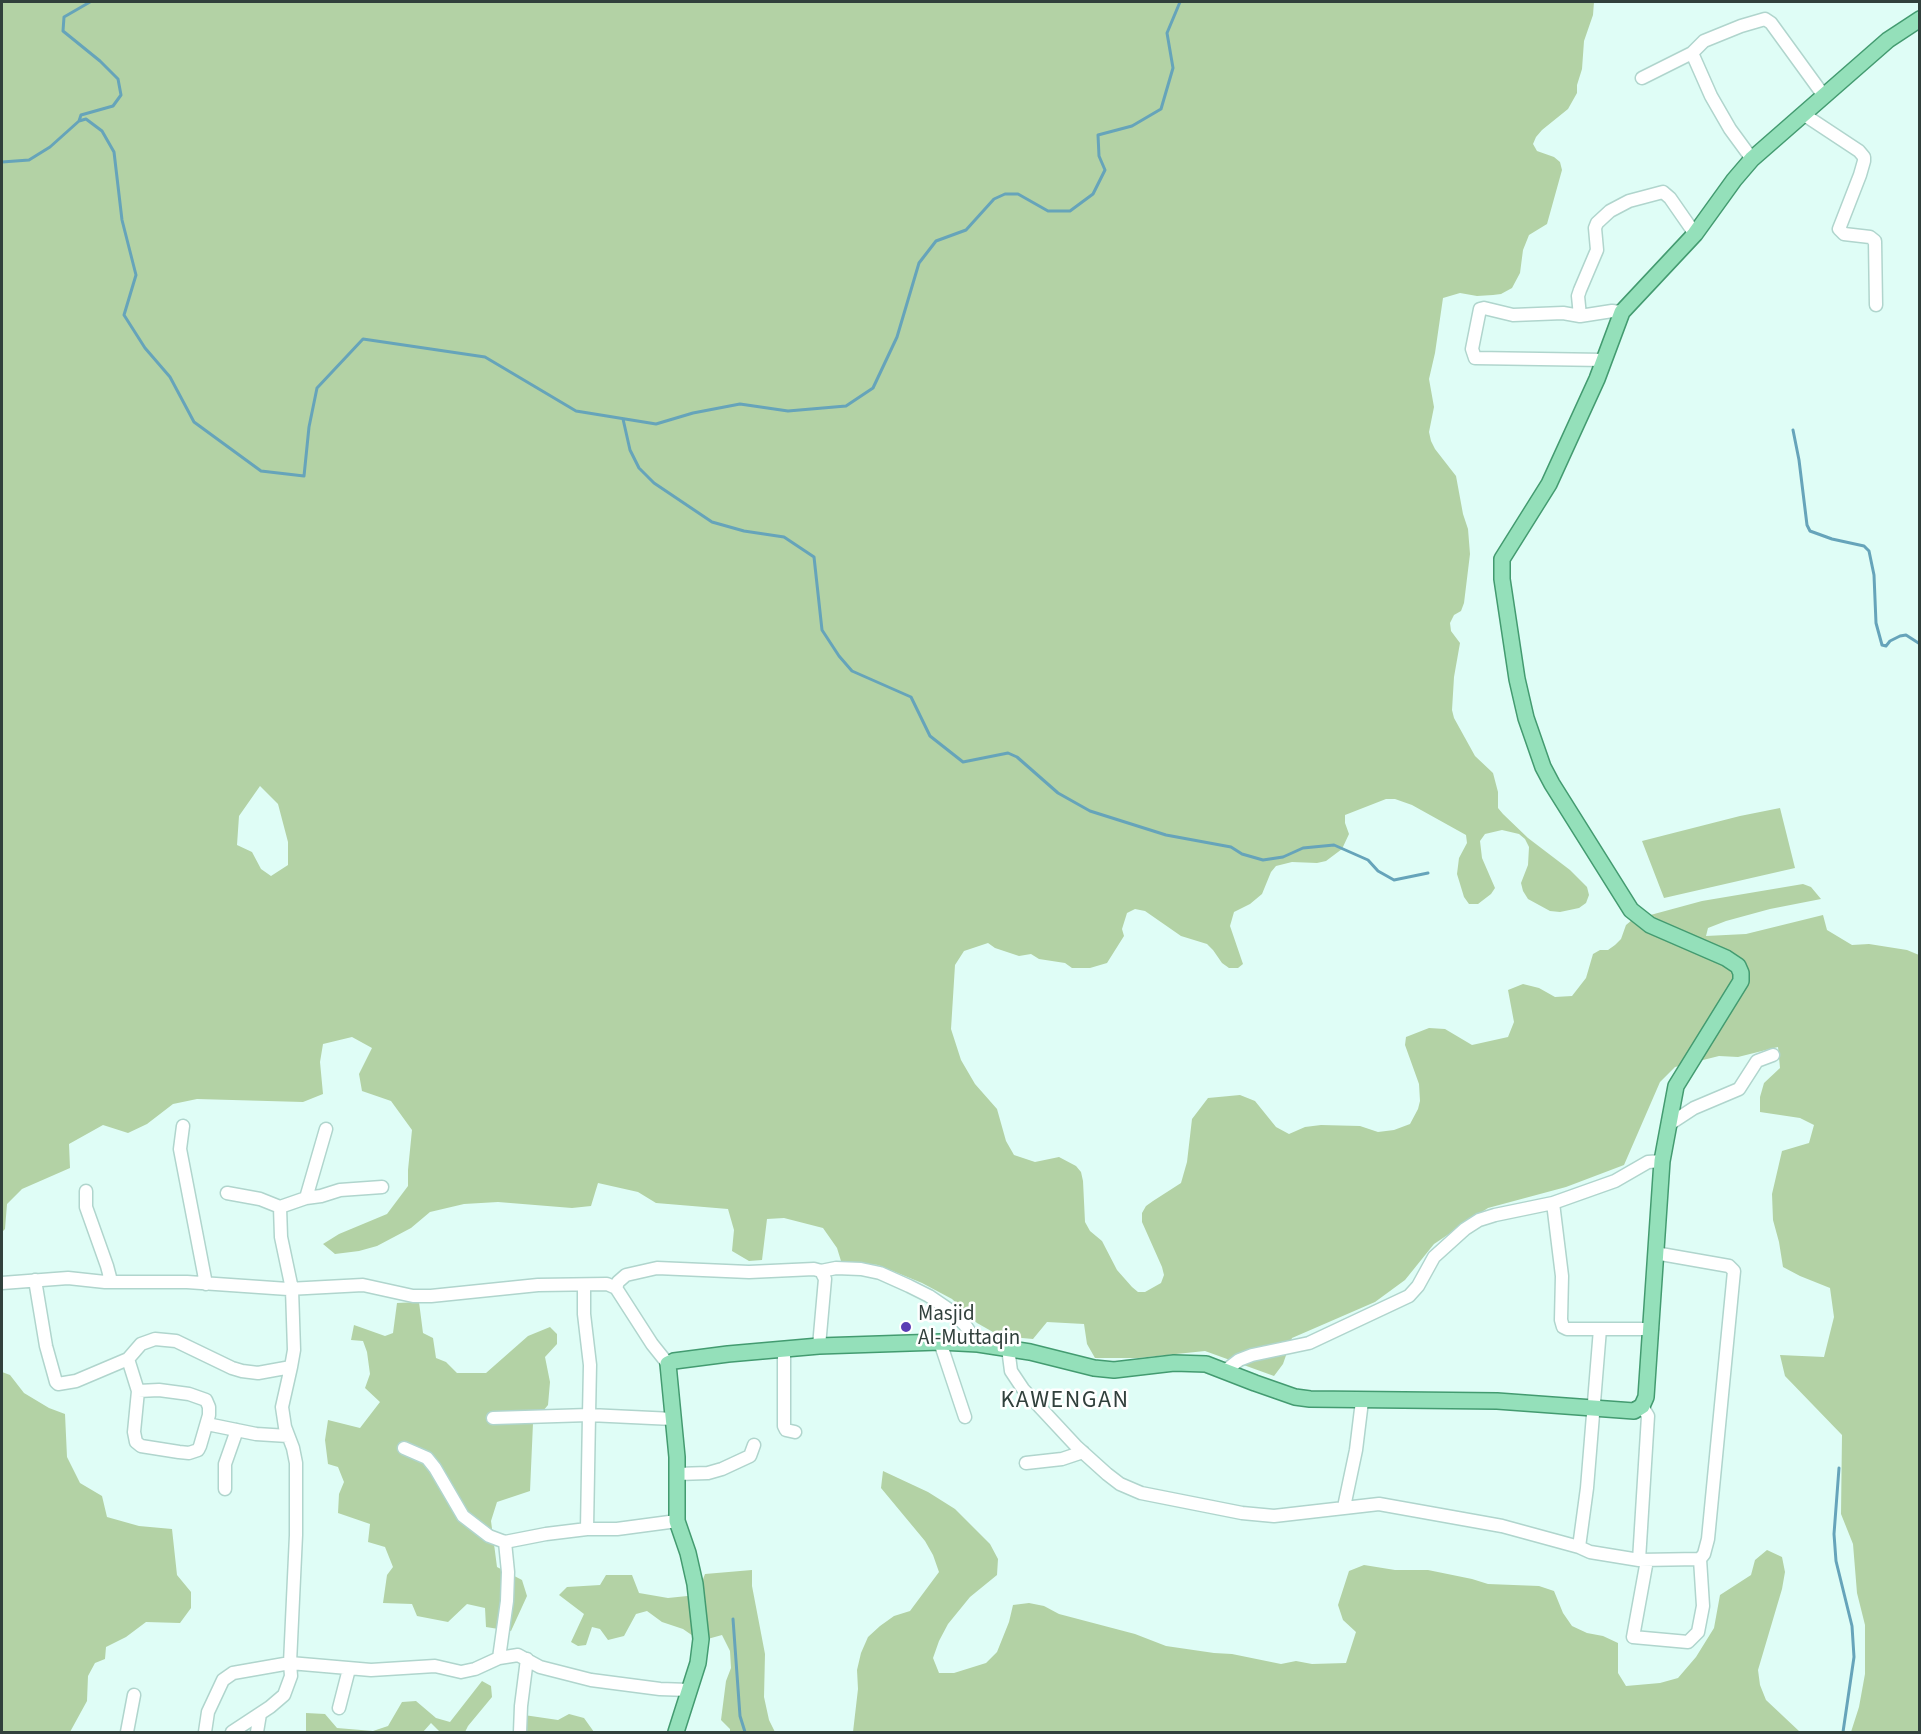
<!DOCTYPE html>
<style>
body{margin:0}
#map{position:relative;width:1921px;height:1734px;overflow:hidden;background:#dffdf6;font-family:"Source Sans 3",sans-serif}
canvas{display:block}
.frame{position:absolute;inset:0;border:3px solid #31403c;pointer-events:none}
</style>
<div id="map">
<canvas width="1921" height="1734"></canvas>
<div class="frame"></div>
</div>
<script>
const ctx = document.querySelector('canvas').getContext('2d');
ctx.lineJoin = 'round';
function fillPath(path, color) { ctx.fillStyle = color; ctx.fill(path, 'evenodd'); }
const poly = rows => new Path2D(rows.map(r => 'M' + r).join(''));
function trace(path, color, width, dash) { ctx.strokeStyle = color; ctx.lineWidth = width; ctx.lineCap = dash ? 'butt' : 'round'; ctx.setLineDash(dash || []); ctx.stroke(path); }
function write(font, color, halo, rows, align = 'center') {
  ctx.font = font + ' "Source Sans 3",sans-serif'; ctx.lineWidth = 5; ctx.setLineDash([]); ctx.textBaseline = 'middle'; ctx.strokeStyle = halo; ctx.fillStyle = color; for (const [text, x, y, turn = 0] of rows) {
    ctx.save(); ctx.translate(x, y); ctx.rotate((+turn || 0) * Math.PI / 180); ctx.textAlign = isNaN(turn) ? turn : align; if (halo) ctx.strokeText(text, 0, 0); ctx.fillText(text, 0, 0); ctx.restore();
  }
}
fillPath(poly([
 [2,2,1594,2,1593,15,1584,41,1582,69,1577,85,1577,93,1568,109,1542,130,1536,137,1533,144,1537,151,1554,157,1560,162,1562,170,1547,224,1529,235,1523,250,1520,273,1512,288,1501,294,1493,295,1477,296,1460,293,1443,298,1435,353,1429,379,1434,407,1429,432,1431,441,1435,449,1456,476,1463,514,1468,529,1470,554,1464,603,1461,611,1454,615,1450,623,1451,631,1460,643,1454,677,1452,710,1454,718,1475,756,1493,773,1498,792,1498,808,1503,814,1528,838,1570,870,1587,887,1589,895,1586,903,1579,908,1560,912,1550,911,1528,899,1523,891,1521,883,1528,865,1529,847,1525,839,1519,834,1502,830,1485,834,1480,841,1482,858,1495,888,1491,894,1478,904,1469,904,1464,897,1457,874,1459,858,1467,843,1466,835,1412,805,1395,799,1386,799,1345,815,1345,823,1349,834,1342,849,1326,861,1317,863,1292,862,1276,866,1271,872,1262,894,1250,904,1234,912,1230,926,1243,964,1238,968,1229,968,1222,963,1213,950,1207,944,1181,936,1145,911,1135,909,1127,913,1122,929,1124,936,1107,963,1090,968,1072,968,1065,963,1039,959,1031,954,1019,956,995,948,988,943,964,951,955,965,951,1029,961,1060,975,1084,997,1109,1006,1141,1014,1155,1035,1162,1059,1157,1076,1166,1081,1172,1083,1181,1085,1222,1090,1231,1102,1241,1117,1270,1132,1287,1138,1292,1145,1292,1161,1283,1164,1275,1162,1267,1142,1222,1142,1213,1146,1206,1153,1201,1181,1183,1187,1162,1192,1119,1208,1098,1240,1095,1255,1101,1276,1127,1289,1134,1305,1127,1321,1125,1360,1126,1378,1132,1394,1130,1410,1124,1418,1109,1420,1101,1419,1084,1405,1045,1406,1037,1429,1028,1445,1029,1472,1045,1508,1037,1514,1022,1508,990,1523,984,1539,988,1555,997,1572,996,1586,978,1593,954,1600,950,1608,950,1615,945,1621,939,1626,925,1632,920,1702,901,1803,884,1811,887,1821,899,1770,909,1726,921,1708,928,1706,936,1746,934,1823,915,1827,930,1852,945,1869,944,1907,950,1919,955,1919,1732,1851,1732,1859,1707,1865,1674,1865,1625,1857,1593,1853,1544,1841,1514,1842,1435,1785,1376,1780,1355,1824,1357,1834,1317,1830,1288,1800,1276,1783,1267,1779,1242,1773,1220,1772,1194,1782,1151,1809,1143,1814,1125,1800,1118,1760,1112,1760,1097,1764,1083,1780,1068,1778,1047,1738,1057,1719,1056,1675,1067,1660,1082,1624,1165,1566,1187,1488,1208,1434,1244,1405,1280,1375,1302,1292,1338,1283,1364,1274,1376,1205,1351,1138,1358,1095,1358,1087,1344,1084,1324,1047,1322,1033,1339,1000,1336,977,1323,952,1299,922,1283,878,1265,841,1261,837,1248,823,1228,784,1218,767,1219,762,1260,749,1261,732,1251,734,1230,728,1209,656,1203,638,1192,598,1183,591,1206,572,1208,498,1202,464,1204,430,1212,411,1228,377,1246,359,1251,335,1254,323,1244,339,1234,387,1214,408,1186,408,1170,412,1130,391,1101,362,1091,359,1074,372,1048,352,1037,323,1044,320,1062,323,1094,303,1102,197,1099,173,1104,147,1124,128,1133,103,1125,69,1144,70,1168,22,1189,7,1204,5,1229,2,1232],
 [260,786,278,804,288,842,288,865,271,876,261,869,252,852,237,845,239,816],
 [1780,808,1795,868,1664,898,1642,841,1740,816],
 [419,1302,423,1333,433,1338,436,1358,446,1362,457,1373,486,1373,528,1336,550,1327,557,1334,557,1344,545,1357,550,1382,548,1405,533,1423,530,1491,497,1502,491,1521,497,1567,522,1580,527,1596,511,1631,486,1627,485,1608,467,1604,448,1622,417,1616,412,1604,383,1603,387,1575,393,1567,385,1547,368,1542,370,1524,338,1513,339,1494,344,1482,338,1467,328,1464,325,1440,328,1420,360,1428,380,1402,365,1388,370,1374,367,1352,363,1341,351,1340,354,1325,385,1336,393,1333,397,1303],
 [2,1372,10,1375,24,1393,49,1408,65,1414,67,1457,80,1483,102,1496,107,1517,139,1526,172,1529,177,1575,191,1592,191,1608,180,1623,146,1622,126,1637,106,1647,105,1659,95,1663,88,1676,87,1701,70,1732,2,1732],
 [883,1471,928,1492,955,1509,990,1544,998,1559,997,1575,970,1597,948,1624,939,1641,933,1658,939,1673,954,1673,986,1663,997,1652,1009,1622,1013,1605,1029,1603,1044,1606,1059,1614,1135,1634,1166,1646,1214,1653,1232,1654,1281,1664,1296,1661,1312,1664,1346,1663,1356,1632,1343,1620,1338,1605,1349,1571,1364,1565,1395,1570,1428,1570,1472,1579,1488,1584,1539,1586,1554,1591,1563,1613,1572,1626,1587,1633,1603,1636,1618,1643,1618,1673,1626,1686,1660,1683,1678,1678,1696,1657,1714,1628,1720,1595,1751,1575,1755,1560,1767,1550,1782,1557,1785,1572,1782,1589,1758,1670,1760,1685,1766,1700,1800,1732,853,1732,858,1689,857,1670,861,1653,868,1637,880,1626,894,1616,910,1611,939,1572,933,1555,925,1541,881,1488],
 [752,1570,752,1586,765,1654,764,1697,769,1720,775,1732,730,1732,730,1729,721,1720,726,1681,731,1668,730,1651,722,1635,704,1640,696,1638,683,1629,662,1622,647,1611,636,1614,624,1636,608,1640,600,1629,592,1627,586,1645,578,1646,571,1642,584,1614,559,1595,567,1587,600,1585,606,1575,632,1575,639,1593,668,1598,697,1595,705,1574],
 [482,1681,491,1686,492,1697,468,1726,465,1732,438,1732,439,1731,431,1723,423,1732,306,1732,306,1713,325,1714,337,1728,373,1731,388,1726,402,1702,416,1701,436,1718,450,1722],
 [569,1714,584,1718,594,1732,523,1732,524,1715,558,1720]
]), '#b3d2a5');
trace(poly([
 [79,121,86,119,102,131,114,152,122,220,136,275,124,315,145,348,170,377,194,422,261,471,304,476,309,427,317,388,363,339,485,357,576,411,656,424,693,413,740,404,788,411,846,406,873,388,897,337,919,263,936,241,966,230,994,199,1005,194,1018,194,1048,211,1070,211,1093,194,1105,170,1099,156,1098,135,1132,126,1161,109,1173,68,1167,33,1180,2],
 [2,162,29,160,50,147,79,121,81,115,113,106,121,95,118,79,100,61,63,31,64,17,90,2],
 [623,419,630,450,639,468,654,483,712,522,744,531,784,537,814,557,822,630,839,656,852,671,911,697,930,736,963,762,1008,753,1017,757,1058,793,1090,811,1166,835,1231,847,1242,854,1263,860,1283,857,1303,848,1334,845,1368,860,1378,871,1394,880,1428,873],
 [1793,430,1799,460,1807,525,1810,531,1832,539,1864,546,1869,551,1874,575,1876,623,1882,645,1886,646,1890,641,1900,636,1906,635,1920,644],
 [1839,1468,1834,1534,1836,1561,1852,1626,1854,1657,1843,1732],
 [733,1619,740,1716,745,1732]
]), '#66a4ba', 3);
const minor = poly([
 [1692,53,1711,96,1730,129,1752,159],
 [1642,78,1692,53,1704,41,1741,26,1765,19,1771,23,1824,96],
 [1803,114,1859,151,1864,157,1864,161,1860,175,1839,229,1844,234,1870,237,1875,241,1876,305],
 [1580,316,1578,296,1580,290,1597,250,1595,228,1597,223,1610,211,1629,201,1663,192,1670,198,1695,234],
 [1605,360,1475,358,1472,349,1480,309,1484,308,1513,315,1563,313,1580,316,1612,311,1622,312],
 [1668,1125,1694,1108,1739,1089,1757,1061,1773,1055],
 [183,1126,180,1149,206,1284],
 [86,1191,86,1207,107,1266,111,1281],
 [227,1193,260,1199,280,1207,306,1198,321,1196,340,1190,382,1187],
 [306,1198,326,1129],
 [1553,1203,1562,1276,1561,1320,1563,1327,1567,1329,1652,1329],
 [280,1207,281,1237,292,1289,294,1350,291,1367],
 [821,1271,836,1268,861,1269,880,1273,909,1286,929,1296,951,1311,965,1325,978,1344],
 [35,1280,46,1346,56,1382,58,1384,76,1381,128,1359,141,1344,155,1339,176,1341,232,1368,242,1371,258,1373,291,1367,282,1407,285,1427,293,1448,296,1463,296,1535,290,1663,291,1676,284,1695,270,1707,232,1732],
 [2,1283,68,1278,105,1282,187,1282,288,1289,363,1285,413,1296,431,1296,538,1285,607,1284,616,1288,652,1344,668,1364],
 [616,1288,618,1282,626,1275,657,1268,749,1272,814,1269,821,1271,825,1279,819,1346],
 [1600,1329,1587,1488,1579,1547,1590,1552,1639,1560,1700,1559,1704,1554,1708,1539,1734,1271,1729,1266,1655,1253],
 [940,1342,965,1417],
 [1008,1348,1011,1371,1023,1389,1077,1447,1107,1474,1120,1484,1141,1493,1242,1513,1274,1516,1379,1504,1502,1526,1579,1547],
 [784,1349,784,1426,786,1430,795,1432],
 [128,1359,138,1391,134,1432,136,1442,141,1446,179,1452,189,1453,198,1450,200,1446,209,1415,209,1407,206,1400,189,1394,159,1390,138,1391],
 [1225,1371,1239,1360,1252,1355,1309,1343,1409,1296,1418,1286,1434,1257,1465,1229,1479,1220,1495,1215,1553,1203,1615,1181,1648,1162,1662,1161],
 [493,1418,589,1415,590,1365,584,1314,584,1285],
 [207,1424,256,1434,288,1436],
 [404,1448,427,1458,435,1468,463,1516,489,1536,505,1542,546,1534,587,1529,617,1529,677,1521],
 [1026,1463,1062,1459,1083,1452],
 [677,1474,708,1473,722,1469,750,1456,754,1445],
 [225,1489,225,1464,237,1430],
 [1344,1507,1356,1450,1362,1401],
 [587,1529,589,1415,673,1419],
 [1639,1560,1648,1416,1642,1406],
 [1647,1560,1633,1637,1688,1642,1698,1632,1703,1606,1700,1559],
 [499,1658,507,1601,508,1572,505,1542],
 [339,1708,349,1669],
 [127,1732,134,1695],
 [205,1732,208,1712,223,1680,233,1673,290,1663,371,1670,435,1666,461,1672,475,1669,499,1658,518,1655,540,1667,591,1680,660,1689,689,1690],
 [257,1732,260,1714],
 [520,1732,521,1706,527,1659]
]);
const major = poly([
 [676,1732,698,1663,701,1639,695,1584,688,1553,677,1521,677,1457,668,1364,674,1361,728,1354,819,1346,940,1342,978,1344,1030,1352,1094,1368,1114,1370,1174,1363,1206,1364,1255,1383,1295,1397,1310,1399,1497,1401,1634,1411,1642,1406,1646,1397,1662,1161,1676,1086,1741,981,1741,973,1738,966,1726,958,1650,925,1631,910,1552,784,1543,767,1526,718,1517,679,1502,579,1502,559,1549,484,1597,379,1622,312,1695,234,1734,180,1752,159,1888,40,1920,19]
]);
trace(minor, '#b0d5cd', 15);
trace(major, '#439b70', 18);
trace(minor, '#fff', 12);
trace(major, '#94e0ba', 15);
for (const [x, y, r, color] of [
 [906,1327,6,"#5a3cb4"]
]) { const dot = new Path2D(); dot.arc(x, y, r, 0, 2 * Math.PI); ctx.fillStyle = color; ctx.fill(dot); trace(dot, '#fff', 2); }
write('21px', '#31403c', '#fff', [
 ["Masjid",918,1315],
 ["Al-Muttaqin",918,1339]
], 'left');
ctx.letterSpacing = '1.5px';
write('24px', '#31403c', '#fff', [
 ["KAWENGAN",1065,1402]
]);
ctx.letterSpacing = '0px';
</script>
